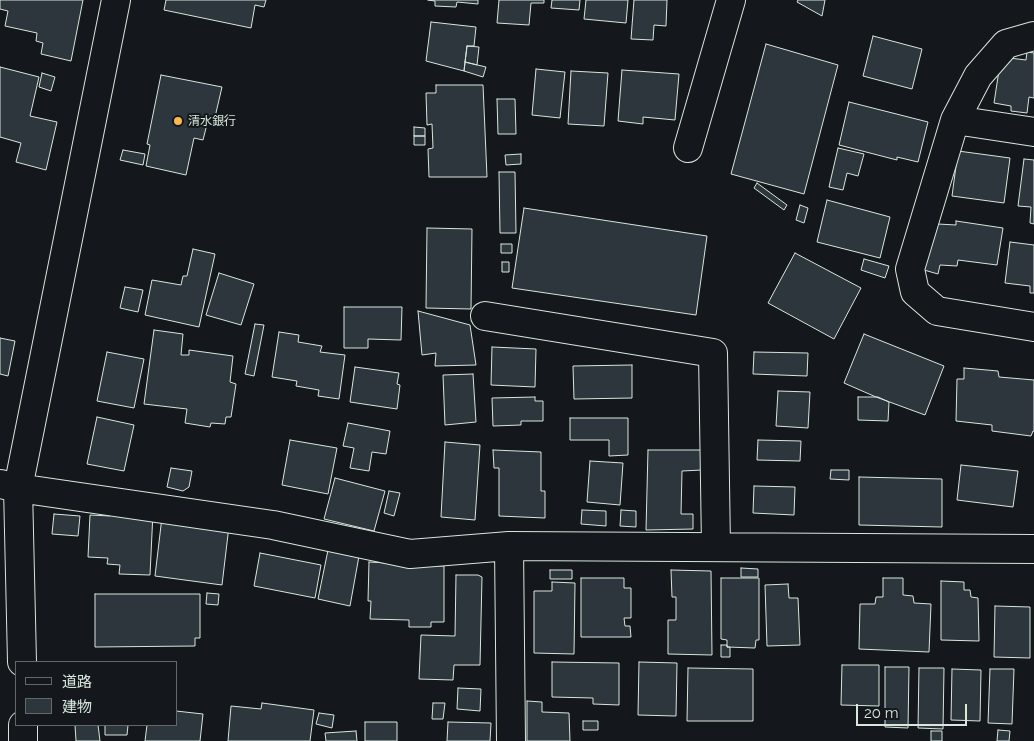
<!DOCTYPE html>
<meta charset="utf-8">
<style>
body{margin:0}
#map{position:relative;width:1034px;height:741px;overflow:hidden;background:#14181c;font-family:Raleway,"Noto Sans JP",sans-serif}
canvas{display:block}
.legend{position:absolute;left:15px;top:661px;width:162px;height:65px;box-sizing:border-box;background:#14181c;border:1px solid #626a69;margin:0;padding:6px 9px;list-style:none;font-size:15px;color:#d8e6dc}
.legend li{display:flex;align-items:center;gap:10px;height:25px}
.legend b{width:25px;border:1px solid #626a69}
.scale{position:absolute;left:856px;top:704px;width:111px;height:22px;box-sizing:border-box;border:2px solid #d8e6dc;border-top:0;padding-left:6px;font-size:15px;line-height:18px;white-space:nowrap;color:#d8e6dc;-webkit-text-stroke:4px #14181c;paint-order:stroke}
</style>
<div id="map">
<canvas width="1034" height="741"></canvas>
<ul class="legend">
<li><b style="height:6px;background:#14181c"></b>道路</li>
<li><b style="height:14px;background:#2c363c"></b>建物</li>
</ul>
<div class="scale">20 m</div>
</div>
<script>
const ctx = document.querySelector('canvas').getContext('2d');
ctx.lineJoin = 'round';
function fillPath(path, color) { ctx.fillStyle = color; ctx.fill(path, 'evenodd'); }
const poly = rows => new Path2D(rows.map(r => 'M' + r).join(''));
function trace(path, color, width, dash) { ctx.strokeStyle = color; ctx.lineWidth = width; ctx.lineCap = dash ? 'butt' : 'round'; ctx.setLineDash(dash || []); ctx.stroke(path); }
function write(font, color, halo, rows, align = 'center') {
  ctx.font = font + ' Raleway,"Noto Sans JP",sans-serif'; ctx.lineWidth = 4; ctx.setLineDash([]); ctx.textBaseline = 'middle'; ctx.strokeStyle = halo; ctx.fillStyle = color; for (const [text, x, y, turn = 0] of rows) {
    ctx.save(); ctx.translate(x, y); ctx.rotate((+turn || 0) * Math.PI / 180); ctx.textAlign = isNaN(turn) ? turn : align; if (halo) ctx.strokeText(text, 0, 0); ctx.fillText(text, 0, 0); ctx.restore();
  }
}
const building = poly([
 [0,0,83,0,71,61,41,54,43,43,36,41,37,33,5,26,8,11,0,9,0,0],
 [166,0,266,0,264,7,255,5,251,28,164,10,166,0],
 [428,0,478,0,478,4,457,2,456,7,435,6,435,1,428,0],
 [499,0,544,0,544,3,531,3,529,25,497,23,499,0],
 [552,0,580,0,579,10,551,8,552,0],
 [586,0,628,0,626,23,584,19,586,0],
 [634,0,667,0,666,26,654,25,653,40,631,39,634,0],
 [798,0,825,0,822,16,797,2,798,0],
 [431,22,476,27,474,46,467,46,464,71,426,61,431,22],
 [873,36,922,49,912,89,863,76,873,36],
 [766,44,838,65,804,194,731,174,766,44],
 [467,46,479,47,477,65,465,62,467,46],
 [1027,52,1034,53,1034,98,1029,97,1027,113,1011,111,1011,106,994,103,1001,57,1026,60,1027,52],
 [465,62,486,67,483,77,464,71,465,62],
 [0,67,39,77,30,116,57,122,46,170,16,162,21,143,0,137,0,67],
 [536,69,565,72,560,118,532,115,536,69],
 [622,70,679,74,675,120,643,117,643,124,618,121,622,70],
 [571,71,608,73,604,126,568,124,571,71],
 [42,73,55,77,51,91,39,87,42,73],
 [161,75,222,87,215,117,209,116,203,140,194,138,186,175,146,166,150,145,147,144,161,75],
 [436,85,483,85,487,177,429,177,428,149,433,148,432,124,427,125,426,93,436,93,436,85],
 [497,99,515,99,516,134,498,134,497,99],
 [849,102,928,122,918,162,897,157,897,160,839,145,849,102],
 [414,127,425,128,425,136,414,136,414,127],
 [414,136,425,136,425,145,414,145,414,136],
 [838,148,864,154,858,176,847,173,843,190,829,187,838,148],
 [123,150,145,154,143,165,120,160,123,150],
 [958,151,1010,158,1004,203,952,196,958,151],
 [521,154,521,164,506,165,505,155,521,154],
 [1024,159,1034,160,1034,224,1030,223,1031,207,1018,206,1024,159],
 [499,172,515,172,516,233,500,233,499,172],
 [757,183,787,205,784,210,754,188,757,183],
 [827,200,890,217,880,258,817,242,827,200],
 [800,205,808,208,804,223,796,220,800,205],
 [524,208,707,236,696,315,512,288,524,208],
 [956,221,1003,228,997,265,958,260,957,266,940,265,938,274,924,270,938,224,956,225,956,221],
 [427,228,472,229,471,309,426,308,427,228],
 [1010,242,1034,245,1034,293,1030,293,1030,286,1005,283,1010,242],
 [501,244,512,244,512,253,501,253,501,244],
 [193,249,215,254,199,327,145,315,152,280,181,285,183,276,187,276,193,249],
 [795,253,861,288,834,339,768,303,795,253],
 [864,259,889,266,885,278,861,270,864,259],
 [502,262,509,262,509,272,502,272,502,262],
 [219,273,254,284,241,325,206,315,219,273],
 [125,287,143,290,138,312,120,308,125,287],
 [344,307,402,307,401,340,368,339,368,348,344,348,344,307],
 [418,311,470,325,476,365,435,366,436,353,422,355,418,311],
 [255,324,264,325,254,376,245,374,255,324],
 [154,330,183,334,181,355,189,355,189,350,233,356,230,382,236,384,231,417,226,417,225,424,211,423,210,427,185,423,187,409,144,404,154,330],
 [279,332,299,335,298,342,322,346,320,352,345,355,339,399,318,396,319,390,296,386,297,381,272,377,279,332],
 [864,334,944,366,925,415,876,397,844,383,864,334],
 [0,338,15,341,8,376,0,374,0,338],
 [492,347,536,349,535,387,491,385,492,347],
 [107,352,144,359,134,408,97,401,107,352],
 [754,352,808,353,807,376,753,374,754,352],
 [632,365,632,398,574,399,573,366,632,365],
 [355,367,399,373,397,384,400,385,397,409,350,402,355,367],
 [964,368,998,371,999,377,1034,380,1034,431,1033,431,1031,436,992,431,992,425,956,421,957,379,964,379,964,368],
 [473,374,476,422,445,425,443,375,473,374],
 [778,391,810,392,808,428,776,426,778,391],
 [535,397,535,401,543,401,543,421,521,421,521,425,493,426,492,398,535,397],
 [858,397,878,397,889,402,888,421,858,420,858,397],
 [97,417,134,425,124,471,87,464,97,417],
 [570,418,628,418,628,455,609,456,609,440,570,440,570,418],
 [348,423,390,431,386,454,372,452,369,471,350,468,354,448,343,446,348,423],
 [290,440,337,448,328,494,282,485,290,440],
 [758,440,801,441,800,461,757,460,758,440],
 [445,442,480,445,475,520,441,517,445,442],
 [493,450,541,452,541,491,545,491,545,518,499,516,499,468,494,468,493,450],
 [648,450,702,450,702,470,682,471,681,514,693,514,693,529,646,530,648,450],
 [590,461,623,463,620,505,587,502,590,461],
 [961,465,1018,471,1013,507,957,500,961,465],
 [171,468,192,471,189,487,183,491,167,487,171,468],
 [831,470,849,470,849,480,830,479,831,470],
 [859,477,942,479,942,527,859,525,859,477],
 [335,478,385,491,374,531,324,519,335,478],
 [754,486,795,487,794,515,753,513,754,486],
 [389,491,400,493,394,516,384,513,389,491],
 [110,510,153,512,150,575,119,574,120,565,107,564,108,558,88,557,90,515,110,516,110,510],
 [582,510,606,511,606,526,581,524,582,510],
 [621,510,636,511,636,527,620,526,621,510],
 [54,514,80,516,78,536,52,534,54,514],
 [162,517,229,526,222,585,155,576,162,517],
 [328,550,359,556,350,606,318,599,328,550],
 [260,553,321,565,315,598,254,586,260,553],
 [369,562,444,566,444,622,431,622,431,627,409,627,409,620,370,619,371,601,368,601,369,562],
 [741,568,758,569,758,577,741,577,741,568],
 [550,570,572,570,572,579,550,579,550,570],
 [671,570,711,571,712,655,668,654,668,620,676,620,676,597,672,597,671,570],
 [456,575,478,575,482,577,480,665,454,665,453,680,419,679,421,635,455,636,456,575],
 [581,578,624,578,624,588,631,588,631,618,624,618,625,626,630,626,631,637,581,637,581,578],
 [721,578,759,578,759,640,756,640,755,648,727,647,727,640,721,639,721,578],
 [883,578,903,578,903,595,913,596,914,603,931,604,929,652,859,649,860,604,875,604,876,597,883,597,883,578],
 [941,581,964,582,964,590,970,590,971,597,978,598,979,641,941,640,941,581],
 [552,582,575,583,574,654,534,653,534,591,552,591,552,582],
 [788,584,789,598,798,598,800,645,767,646,765,585,788,584],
 [207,593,219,594,218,605,206,604,207,593],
 [95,594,200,594,200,638,195,638,195,646,95,647,95,594],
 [995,606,1030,607,1030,658,994,657,995,606],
 [721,645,727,645,727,647,730,647,730,657,721,657,721,645],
 [552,662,619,663,619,705,593,704,593,698,552,697,552,662],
 [639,662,677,663,676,716,638,715,639,662],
 [842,665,879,665,879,706,841,705,842,665],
 [885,667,909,667,908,728,885,727,885,667],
 [688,668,753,669,753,721,687,721,688,668],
 [919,668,944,668,943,729,918,728,919,668],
 [952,669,981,670,980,721,951,720,952,669],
 [990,669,1014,669,1012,724,988,723,990,669],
 [458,688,481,689,480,711,457,709,458,688],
 [527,701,542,702,542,712,569,713,570,741,527,741,527,701],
 [262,703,314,710,310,741,228,741,231,706,261,709,262,703],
 [433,703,445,703,443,719,432,719,433,703],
 [176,711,203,714,200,741,145,741,147,725,176,725,176,711],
 [319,713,334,715,332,728,316,724,319,713],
 [583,721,598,721,598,730,583,730,583,721],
 [365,722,397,722,397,741,365,741,365,722],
 [448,722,491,723,490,741,447,741,448,722],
 [75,725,98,725,100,741,76,741,75,725],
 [105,725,128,725,127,735,105,735,105,725],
 [998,730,1010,731,1009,741,997,741,998,730],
 [356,731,357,741,326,741,325,733,356,731],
 [931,731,942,731,942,741,931,741,931,731]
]);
fillPath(building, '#2c363c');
trace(building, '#d8e6dc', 1);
const minor = poly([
 [955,120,978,76,1006,44,1034,36],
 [1034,132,955,120,910,269,915,292,937,311,1034,327],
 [688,148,731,0],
 [485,316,713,353,716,547],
 [0,484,18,488,273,525,410,554,509,546,1034,549],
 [509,546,511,741],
 [22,662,18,488,116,0],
 [23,725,23,741]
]);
trace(minor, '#d8e6dc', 30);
trace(minor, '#14181c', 28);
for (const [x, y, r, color] of [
 [178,121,5,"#ffb74d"]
]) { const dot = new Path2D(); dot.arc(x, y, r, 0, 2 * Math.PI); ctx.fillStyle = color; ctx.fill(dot); trace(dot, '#14181c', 2); }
write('12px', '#d8e6dc', '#14181c', [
 ["清水銀行",188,121]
], 'left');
</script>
